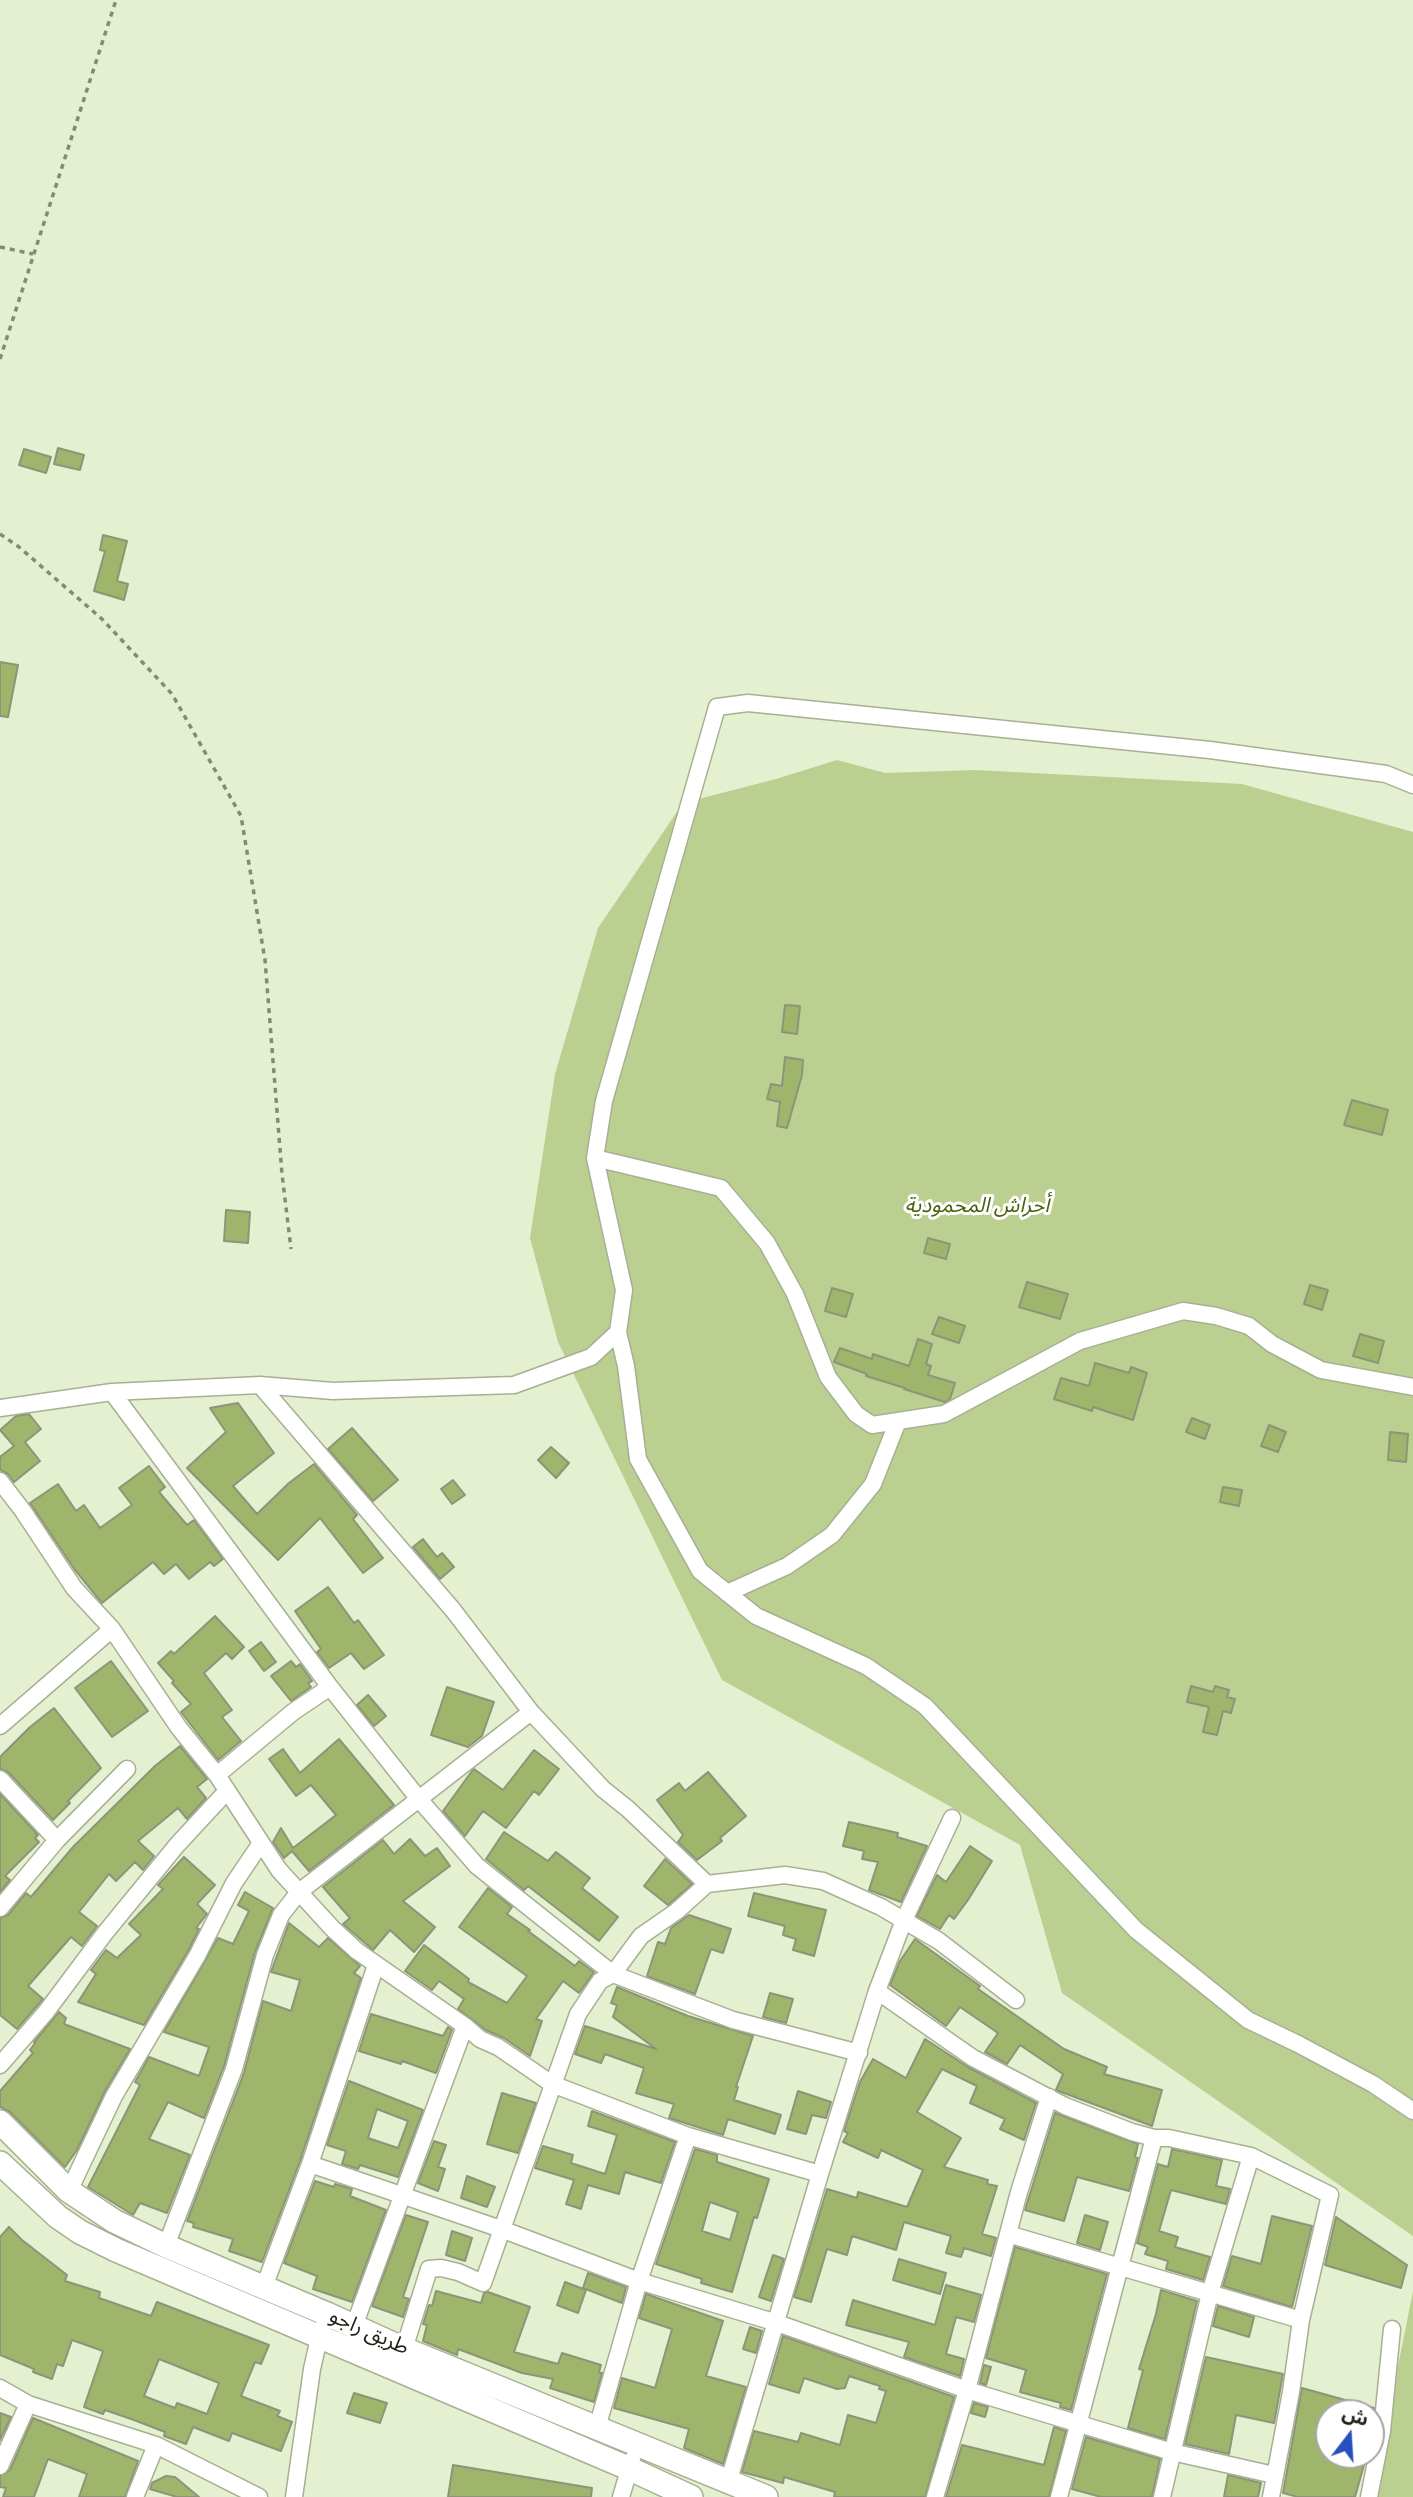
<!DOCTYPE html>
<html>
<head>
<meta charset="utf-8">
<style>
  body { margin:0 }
  #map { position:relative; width:1413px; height:2497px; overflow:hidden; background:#e5f0d0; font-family:"IBM Plex Serif","Noto Sans Arabic",serif }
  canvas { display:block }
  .north { position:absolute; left:1315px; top:2399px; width:70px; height:70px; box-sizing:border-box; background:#fff; border:2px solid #a6a7a3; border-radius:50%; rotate:17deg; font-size:19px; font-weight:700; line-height:28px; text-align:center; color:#202418 }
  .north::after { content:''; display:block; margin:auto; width:24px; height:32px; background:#2650bf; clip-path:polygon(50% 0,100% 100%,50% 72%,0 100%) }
</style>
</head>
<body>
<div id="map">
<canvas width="1413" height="2497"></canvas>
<div class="north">ش</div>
</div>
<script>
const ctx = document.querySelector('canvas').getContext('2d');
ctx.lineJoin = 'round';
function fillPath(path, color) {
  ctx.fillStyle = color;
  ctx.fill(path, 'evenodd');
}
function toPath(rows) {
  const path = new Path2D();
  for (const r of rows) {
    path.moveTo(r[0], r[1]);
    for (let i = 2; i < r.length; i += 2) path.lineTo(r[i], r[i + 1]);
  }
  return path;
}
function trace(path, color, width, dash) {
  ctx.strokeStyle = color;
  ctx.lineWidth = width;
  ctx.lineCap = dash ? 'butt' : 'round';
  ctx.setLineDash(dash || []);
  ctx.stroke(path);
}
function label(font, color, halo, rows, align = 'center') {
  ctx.font = font + ' "IBM Plex Serif","Noto Sans Arabic",serif';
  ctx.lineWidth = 6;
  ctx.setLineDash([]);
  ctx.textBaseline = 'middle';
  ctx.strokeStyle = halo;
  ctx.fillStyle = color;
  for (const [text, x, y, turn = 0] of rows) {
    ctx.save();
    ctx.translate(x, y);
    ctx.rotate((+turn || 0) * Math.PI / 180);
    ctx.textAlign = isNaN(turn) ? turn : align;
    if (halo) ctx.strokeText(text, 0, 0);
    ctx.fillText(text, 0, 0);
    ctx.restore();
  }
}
fillPath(toPath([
  [837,760,885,773,976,770,1242,784,1413,832,1413,2236,1062,1993,1020,1845,722,1680,558,1342,530,1238,555,1074,598,928,683,803,776,779],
  [1413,2291,1413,2497,1372,2497]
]), '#bbcf91');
const building = toPath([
  [58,448,84,455,80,470,54,464,58,448],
  [24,449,51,457,46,473,19,465,24,449],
  [103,535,127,541,117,581,128,584,124,600,94,591,105,551,100,550,103,535],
  [0,662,18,665,8,717,0,716,0,662],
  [785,1005,800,1006,797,1034,782,1032,785,1005],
  [785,1057,803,1060,802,1075,787,1128,777,1126,780,1102,767,1099,771,1084,782,1086,785,1057],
  [1352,1100,1388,1110,1382,1135,1344,1125,1352,1100],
  [226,1210,250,1212,248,1243,224,1241,226,1210],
  [928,1238,950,1244,946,1259,924,1253,928,1238],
  [1027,1282,1068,1294,1060,1319,1019,1307,1027,1282],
  [1310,1285,1328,1290,1322,1310,1304,1304,1310,1285],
  [832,1288,853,1294,846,1317,825,1311,832,1288],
  [939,1317,965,1326,959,1343,932,1334,939,1317],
  [1360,1334,1384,1341,1378,1363,1353,1356,1360,1334],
  [918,1339,932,1344,926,1364,931,1366,928,1375,955,1383,950,1399,945,1402,904,1389,905,1388,866,1376,867,1374,834,1362,840,1348,872,1359,873,1354,909,1366,918,1339],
  [1095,1363,1129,1373,1131,1367,1147,1373,1133,1420,1093,1407,1092,1411,1054,1399,1061,1378,1089,1386,1095,1363],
  [238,1403,274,1453,233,1486,257,1514,289,1483,314,1464,357,1515,353,1519,383,1558,363,1573,320,1518,278,1560,187,1468,226,1432,210,1408,238,1403],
  [29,1414,41,1429,25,1442,40,1461,14,1482,8,1474,0,1470,0,1457,14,1446,0,1430,16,1416,29,1414],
  [1192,1418,1210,1425,1205,1439,1186,1432,1192,1418],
  [1269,1425,1286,1432,1278,1452,1261,1446,1269,1425],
  [352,1428,398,1480,373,1501,328,1449,352,1428],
  [1390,1432,1408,1434,1406,1462,1388,1460,1390,1432],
  [551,1447,569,1463,556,1478,538,1460,551,1447],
  [149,1466,165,1487,159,1492,187,1525,194,1520,223,1559,214,1566,210,1562,189,1579,176,1564,164,1574,153,1562,102,1603,75,1570,30,1503,58,1484,76,1511,84,1505,100,1528,132,1505,119,1488,149,1466],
  [453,1480,465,1495,452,1504,441,1489,453,1480],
  [1223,1487,1242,1490,1239,1506,1220,1502,1223,1487],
  [423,1539,437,1557,442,1553,454,1567,440,1579,413,1547,423,1539],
  [328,1587,354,1623,358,1620,384,1655,364,1669,351,1653,329,1668,317,1652,321,1649,295,1611,328,1587],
  [215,1616,244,1647,232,1659,226,1653,204,1673,232,1710,222,1717,241,1741,218,1760,181,1712,191,1704,172,1683,174,1681,158,1663,171,1651,174,1654,215,1616],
  [261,1642,276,1662,264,1671,249,1651,261,1642],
  [111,1661,148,1711,112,1737,75,1688,111,1661],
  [291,1661,296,1667,300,1664,312,1681,308,1683,311,1687,291,1701,271,1676,291,1661],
  [1191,1686,1213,1692,1215,1686,1229,1690,1227,1697,1235,1699,1231,1713,1223,1711,1217,1735,1203,1732,1209,1707,1187,1702,1191,1686],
  [447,1687,494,1702,482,1736,468,1747,431,1735,447,1687],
  [368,1695,386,1716,374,1726,357,1705,368,1695],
  [54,1708,101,1768,68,1801,70,1803,53,1820,8,1772,0,1769,0,1757,30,1727,54,1708],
  [339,1739,394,1805,309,1871,292,1851,284,1858,273,1842,281,1828,293,1848,336,1815,311,1785,296,1796,269,1759,283,1749,300,1773,339,1739],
  [180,1746,207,1779,197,1787,206,1798,187,1819,178,1808,138,1841,154,1856,143,1870,135,1862,116,1881,109,1874,79,1912,97,1926,82,1946,71,1937,28,1986,43,1999,17,2029,0,2015,0,1918,8,1915,26,1893,31,1897,73,1847,155,1766,180,1746],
  [534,1750,559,1769,539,1795,534,1791,506,1828,483,1811,465,1836,443,1811,472,1771,474,1769,503,1790,534,1750],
  [708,1772,746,1816,720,1838,722,1841,697,1860,678,1842,683,1835,657,1800,679,1783,685,1791,708,1772],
  [0,1794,38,1835,35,1838,39,1842,5,1876,10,1880,0,1892,0,1794],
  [849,1822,898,1833,897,1837,927,1846,901,1902,869,1890,878,1862,862,1859,864,1851,843,1846,849,1822],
  [504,1832,548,1861,556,1852,590,1878,582,1888,618,1917,599,1941,528,1886,524,1890,486,1859,504,1832],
  [410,1839,425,1856,437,1848,450,1866,403,1901,435,1927,414,1952,390,1930,373,1950,343,1924,350,1918,323,1887,383,1840,394,1854,410,1839],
  [970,1846,992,1861,968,1900,954,1919,949,1915,940,1929,917,1916,937,1875,946,1882,970,1846],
  [184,1857,215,1885,197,1904,207,1914,196,1928,199,1929,188,1951,144,2025,78,2002,96,1974,91,1970,106,1950,117,1958,141,1935,129,1924,163,1889,158,1885,184,1857],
  [665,1859,692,1884,668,1905,644,1886,665,1859],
  [488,1888,512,1907,507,1914,530,1930,528,1931,575,1966,579,1961,594,1972,579,1993,563,1981,536,2019,542,2021,530,2056,504,2038,486,2030,458,2009,464,1999,439,1981,432,1990,405,1971,424,1945,469,1979,468,1982,507,2003,527,1976,459,1927,488,1888],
  [245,1892,273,1908,255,1952,224,2066,204,2118,168,2102,149,2139,190,2155,167,2213,140,2203,133,2215,88,2187,140,2085,135,2082,149,2057,199,2076,209,2047,164,2032,218,1938,233,1944,249,1911,238,1905,245,1892],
  [754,1893,826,1910,814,1956,793,1950,796,1939,783,1935,785,1926,748,1916,754,1893],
  [689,1915,731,1929,723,1953,711,1949,695,1994,647,1976,658,1942,665,1944,671,1928,689,1915],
  [289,1923,319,1947,328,1938,360,1966,354,1973,361,1978,300,2161,262,2262,229,2251,233,2239,193,2227,194,2223,187,2221,244,2073,263,2001,291,2011,300,1980,271,1972,289,1923],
  [915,1939,980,1986,978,1989,1064,2049,1107,2067,1104,2074,1162,2090,1152,2126,1056,2090,1063,2074,1020,2045,1007,2064,985,2052,998,2033,960,2007,946,2026,890,1985,900,1961,915,1939],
  [617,1987,688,2016,753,2036,736,2087,738,2087,734,2100,781,2115,775,2134,728,2119,723,2135,669,2118,674,2104,636,2093,644,2068,605,2054,601,2063,575,2054,585,2026,656,2049,613,2017,617,2005,611,2003,617,1987],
  [770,1993,793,1999,786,2023,763,2017,770,1993],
  [59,2012,66,2018,64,2024,130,2049,105,2091,77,2150,65,2167,10,2112,0,2107,0,2091,33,2053,30,2050,35,2043,34,2042,59,2012],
  [371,2014,443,2036,448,2027,452,2030,436,2073,402,2061,401,2064,359,2051,371,2014],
  [925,2039,968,2067,1036,2103,1024,2140,1000,2129,1005,2119,970,2103,977,2086,942,2069,917,2112,961,2138,944,2167,988,2180,987,2184,997,2186,982,2234,996,2238,991,2256,964,2248,961,2257,946,2253,951,2236,904,2222,896,2250,852,2236,847,2255,827,2249,811,2302,794,2297,827,2189,857,2198,858,2192,907,2207,923,2170,881,2150,878,2158,843,2142,848,2133,844,2131,860,2082,873,2059,906,2078,925,2039],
  [349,2081,423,2110,398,2177,360,2165,358,2169,342,2164,346,2151,327,2145,349,2081],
  [377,2109,408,2121,398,2148,368,2138,377,2109],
  [798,2091,831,2102,826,2118,812,2115,806,2134,787,2129,798,2091],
  [502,2093,536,2103,518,2153,487,2144,502,2093],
  [592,2111,675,2142,661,2183,625,2172,619,2194,588,2185,581,2209,566,2204,574,2180,535,2168,543,2146,573,2155,571,2163,605,2174,617,2135,588,2126,592,2111],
  [1055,2113,1138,2144,1135,2157,1138,2158,1129,2191,1077,2177,1064,2221,1025,2210,1055,2113],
  [434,2141,446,2145,438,2167,445,2169,438,2191,418,2183,434,2141],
  [695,2149,717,2155,717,2162,769,2179,757,2218,754,2217,732,2292,701,2283,702,2279,656,2264,695,2149],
  [710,2202,738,2212,730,2240,702,2231,710,2202],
  [1172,2149,1222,2160,1216,2186,1230,2189,1226,2204,1171,2190,1159,2231,1178,2237,1175,2247,1210,2257,1203,2280,1166,2269,1168,2261,1145,2254,1148,2247,1137,2243,1158,2164,1168,2167,1172,2149],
  [467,2176,495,2187,487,2207,461,2198,467,2176],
  [315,2181,334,2187,335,2184,352,2189,350,2196,386,2210,352,2302,313,2289,317,2276,284,2263,315,2181],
  [406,2215,428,2222,403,2297,409,2299,403,2317,372,2306,406,2215],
  [1085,2215,1108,2222,1100,2250,1077,2243,1085,2215],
  [1272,2216,1312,2226,1292,2307,1223,2286,1232,2256,1261,2264,1272,2216],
  [1336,2217,1407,2265,1401,2288,1325,2265,1336,2217],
  [9,2227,22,2240,67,2275,65,2281,100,2292,99,2298,151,2316,157,2302,269,2345,261,2364,255,2362,241,2396,280,2411,277,2416,292,2422,281,2451,232,2433,229,2441,193,2427,186,2444,164,2436,165,2432,134,2420,105,2410,103,2414,84,2407,103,2351,72,2340,63,2366,57,2364,52,2379,33,2372,34,2369,0,2355,0,2237,9,2227],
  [159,2359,219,2383,207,2414,177,2403,175,2408,144,2396,159,2359],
  [452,2231,472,2238,465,2261,446,2255,452,2231],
  [1015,2247,1107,2274,1071,2410,1060,2407,1061,2403,1020,2392,1026,2370,986,2358,1015,2247],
  [773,2255,784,2259,771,2301,759,2297,773,2255],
  [899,2259,946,2273,940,2294,893,2280,899,2259],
  [588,2273,626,2287,622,2303,583,2288,588,2273],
  [565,2282,586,2290,578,2313,557,2305,565,2282],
  [946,2285,981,2295,974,2322,956,2317,946,2354,964,2359,960,2376,904,2357,909,2342,846,2325,853,2300,935,2325,946,2285],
  [1161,2290,1197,2301,1165,2439,1128,2428,1143,2370,1139,2369,1156,2314,1161,2290],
  [436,2291,481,2303,484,2293,488,2292,530,2307,514,2352,558,2364,562,2353,601,2365,599,2372,602,2373,594,2402,550,2388,553,2379,522,2373,458,2349,457,2355,423,2341,427,2325,423,2324,429,2305,432,2306,436,2291],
  [646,2294,723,2321,706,2376,746,2387,723,2464,684,2448,689,2429,614,2408,622,2378,655,2388,672,2329,639,2318,646,2294],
  [1218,2306,1254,2317,1249,2337,1213,2326,1218,2306],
  [750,2327,762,2331,756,2353,743,2349,750,2327],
  [783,2336,954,2397,925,2497,834,2497,835,2492,784,2477,783,2483,742,2472,754,2431,798,2442,801,2433,840,2445,848,2415,876,2423,886,2391,879,2389,880,2386,849,2376,845,2388,837,2389,804,2378,799,2393,769,2384,783,2336],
  [1206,2357,1283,2374,1274,2423,1236,2415,1229,2454,1185,2444,1206,2357],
  [984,2365,991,2367,986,2385,980,2383,984,2365],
  [1302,2388,1374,2408,1373,2413,1329,2413,1329,2455,1357,2455,1366,2458,1355,2497,1298,2497,1283,2493,1302,2388],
  [354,2393,387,2403,380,2423,347,2413,354,2393],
  [974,2403,988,2407,985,2417,971,2413,974,2403],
  [0,2413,11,2417,0,2440,0,2413],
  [33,2418,138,2461,125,2497,79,2497,87,2474,48,2459,34,2497,3,2497,6,2488,0,2487,0,2476,10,2470,33,2418],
  [1054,2427,1066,2431,1049,2497,946,2497,962,2445,1044,2465,1054,2427],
  [1086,2437,1160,2459,1152,2497,1101,2497,1072,2489,1086,2437],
  [453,2465,592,2488,591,2497,448,2497,453,2465],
  [1228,2475,1261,2483,1258,2497,1224,2497,1228,2475],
  [166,2476,175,2477,199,2497,177,2497,150,2489,152,2483,166,2476]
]);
fillPath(building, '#9fb56c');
trace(building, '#8c9578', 2);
const minor = toPath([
  [595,1158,721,1188,767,1243,795,1294,828,1377,856,1414,872,1425,944,1414,1080,1341,1183,1311,1216,1316,1249,1326,1272,1344,1321,1370,1413,1387],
  [618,1332,626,1366,638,1459,700,1571,756,1616,866,1666,925,1706,1136,1930,1248,2020,1298,2044,1373,2084,1413,2111],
  [260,1385,453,1610,531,1712,603,1789,628,1809,707,1884,785,1875,823,1881,881,1907,939,1941,1016,2000],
  [112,1392,330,1687,418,1798,477,1866,613,1974,733,2020,859,2053],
  [0,1408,112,1392,260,1385,333,1391,514,1385,591,1357,618,1332,624,1290,595,1158,604,1101,717,707,748,703,1210,750,1386,774,1413,785],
  [0,1481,23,1511,74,1588,112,1629,179,1728,217,1775,279,1870,332,1928,357,1951,465,2026,480,2039,498,2047,552,2084,688,2136,820,2174],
  [727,1593,787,1566,832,1535,873,1484,898,1421],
  [0,1726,112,1629],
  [217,1775,293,1712,330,1687],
  [0,1779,57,1840],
  [0,1908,57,1840,127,1769],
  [877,1991,973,2058,1065,2106,1132,2132,1154,2138,1169,2138,1251,2156,1330,2195,1301,2320,1291,2392,1271,2497],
  [0,2065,46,2012,105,1933,177,1845,227,1791],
  [310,2164,501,2229,639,2281,777,2323,967,2390,1172,2452,1274,2475],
  [69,2191,114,2096,197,1956,234,1883,261,1843],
  [1008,2234,1301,2320],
  [166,2246,234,2069,265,1955,281,1915,299,1892,531,1712],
  [264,2287,310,2164,376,1965],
  [354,2326,465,2026],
  [404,2349,429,2269,441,2268,458,2272,483,2283,578,2014,600,1981,613,1974,641,1936,677,1911,707,1884],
  [0,2388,28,2404,156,2445,259,2497],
  [597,2428,639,2281,688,2136],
  [0,2466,28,2404],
  [728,2483,820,2174,877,1991,904,1920,952,1818],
  [135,2497,156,2445],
  [294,2497,312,2369,321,2329],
  [621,2497,632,2460],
  [935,2497,967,2390,1019,2192,1049,2097],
  [1059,2497,1154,2138],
  [1162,2497,1210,2293,1251,2156],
  [1369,2497,1382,2431,1392,2329]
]);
const secondary = toPath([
  [0,2122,69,2191,114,2221,166,2246,327,2314,404,2349,766,2497],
  [0,2163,58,2217,80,2232,116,2250,628,2468,691,2497]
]);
trace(minor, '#a6b092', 19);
trace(secondary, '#a6b092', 26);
trace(toPath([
  [0,247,33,254],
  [0,359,116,0],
  [0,534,19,547,102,619,172,694,241,816,265,960,282,1174,291,1249]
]), '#838b75', 3.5, [5, 5]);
trace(minor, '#fff', 16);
trace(secondary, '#fff', 23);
label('italic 21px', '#4d600d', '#fff', [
  ["أحراش المحمودية",977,1206]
]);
label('21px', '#202418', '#fff', [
  ["طريق راجو",369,2332,24]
]);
</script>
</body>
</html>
